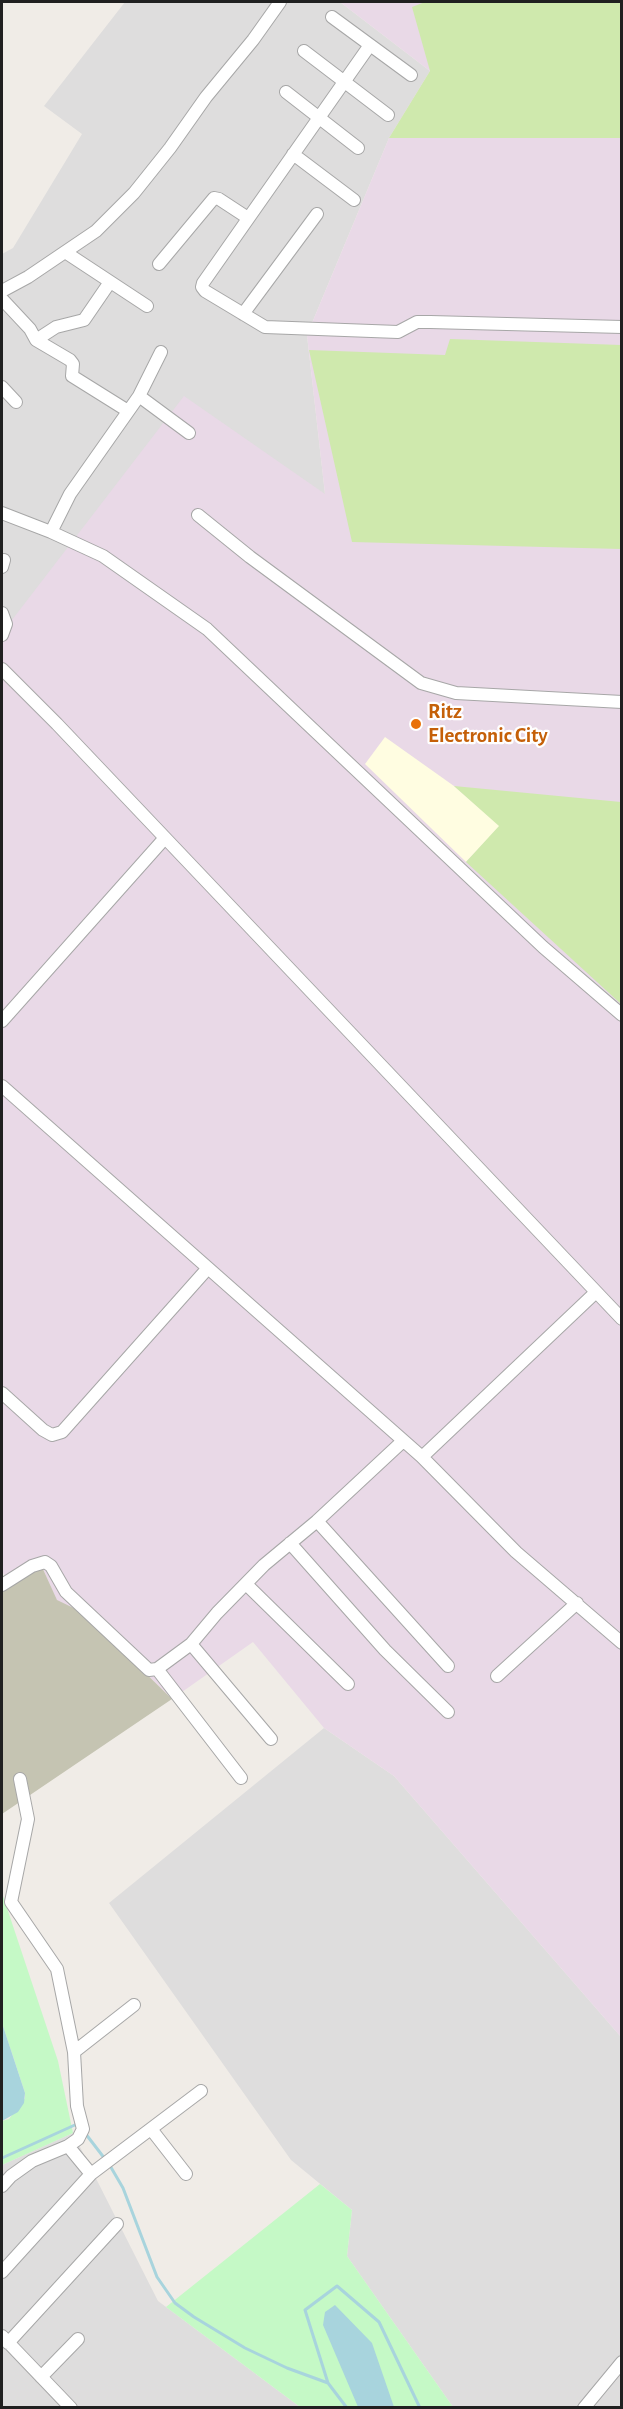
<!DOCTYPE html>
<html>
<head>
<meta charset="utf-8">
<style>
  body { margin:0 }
  #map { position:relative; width:623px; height:2409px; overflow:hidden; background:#f0ece7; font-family:"Alegreya Sans",sans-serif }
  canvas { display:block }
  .frame { position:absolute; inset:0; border:3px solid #202020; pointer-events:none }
</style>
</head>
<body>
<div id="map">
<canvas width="623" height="2409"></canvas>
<div class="frame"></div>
</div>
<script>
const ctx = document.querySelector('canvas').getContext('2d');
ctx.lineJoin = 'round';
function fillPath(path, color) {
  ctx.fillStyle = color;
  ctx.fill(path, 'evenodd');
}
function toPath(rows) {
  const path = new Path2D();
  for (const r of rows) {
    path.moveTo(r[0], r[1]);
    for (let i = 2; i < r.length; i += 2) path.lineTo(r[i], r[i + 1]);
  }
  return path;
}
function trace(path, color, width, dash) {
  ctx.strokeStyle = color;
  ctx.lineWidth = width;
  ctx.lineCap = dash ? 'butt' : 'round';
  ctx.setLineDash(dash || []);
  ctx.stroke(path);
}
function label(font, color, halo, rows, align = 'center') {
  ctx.font = font + ' "Alegreya Sans",sans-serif';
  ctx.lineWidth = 4.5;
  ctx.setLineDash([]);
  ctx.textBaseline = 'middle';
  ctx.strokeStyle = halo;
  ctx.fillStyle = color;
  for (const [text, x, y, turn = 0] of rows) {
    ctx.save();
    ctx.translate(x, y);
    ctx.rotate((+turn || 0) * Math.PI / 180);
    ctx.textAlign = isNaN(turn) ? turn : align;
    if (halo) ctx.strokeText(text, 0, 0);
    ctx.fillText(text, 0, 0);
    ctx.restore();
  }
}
fillPath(toPath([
  [125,2,340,2,430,71,389,138,307,335,325,494,2,633,2,254,13,248,82,134,44,106],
  [324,1728,394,1776,621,2037,621,2407,453,2407,347,2256,352,2210,291,2160,109,1903],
  [73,2133,158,2301,300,2407,2,2407,2,2165]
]), '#dedddd');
fillPath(toPath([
  [340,2,621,2,621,2037,394,1776,324,1728,253,1642,172,1699,84,1613,57,1601,42,1567,9,1583,2,1571,2,633,184,396,325,494,307,335,389,138,430,71]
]), '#e9d9e7');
fillPath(toPath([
  [385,737,454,786,500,826,466,862,365,764]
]), '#fffde1');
fillPath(toPath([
  [42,1567,57,1600,84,1613,172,1699,2,1814,2,1587]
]), '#c5c4b2');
fillPath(toPath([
  [425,2,621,2,621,138,389,138,430,71,412,7],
  [450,339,621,345,621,549,352,542,309,350,445,355],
  [454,786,621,802,621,1004,466,862,499,826]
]), '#cfe9ad');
fillPath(toPath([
  [2,1893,58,2061,73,2133,2,2165,2,2121,9,2119,25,2098,25,2093,2,2023],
  [320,2184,352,2210,347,2256,453,2407,300,2407,166,2307]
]), '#c5f9c6');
fillPath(toPath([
  [2,2023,25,2093,24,2103,18,2112,2,2121],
  [335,2305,372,2343,394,2407,358,2407,323,2325,325,2312]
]), '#a8d4dd');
trace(toPath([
  [85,2133,105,2159],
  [2,2158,77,2124],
  [109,2164,123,2188,157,2277,175,2303,194,2317,245,2348,287,2368,328,2383],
  [347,2408,328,2383,305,2310,337,2286,379,2322,420,2408]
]), '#a8d4dd', 3);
const minor = toPath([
  [332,17,411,75],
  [370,45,203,283,202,287,205,291,265,327,398,332,417,322,430,322,622,327],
  [304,51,388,115],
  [286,92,358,148],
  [293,154,354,200],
  [65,252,147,306],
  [159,264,214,198,219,199,248,218],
  [2,291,28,277,96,231,134,193,170,148,206,97,253,40,280,2],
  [2,299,30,329,36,340,70,360,73,364,72,376,128,411],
  [243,314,317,214],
  [36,340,56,327,84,320,110,282],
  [2,387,16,402],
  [139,396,189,433],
  [2,513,51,532,103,556,207,629,543,947,622,1015],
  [198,515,250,557,421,683,456,693,622,702],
  [51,532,70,494,139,396,161,352],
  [2,567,4,560],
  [2,613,6,624,2,635],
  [2,669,57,724,622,1319],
  [2,1021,164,839],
  [2,1086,422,1457,516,1552,622,1643],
  [2,1393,43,1430,52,1435,62,1432,208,1268],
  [422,1457,595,1293],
  [317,1521,448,1666],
  [290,1543,385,1650,448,1712],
  [2,1585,32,1566,45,1562,51,1566,66,1592,149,1670,157,1669,191,1644,217,1613,264,1565,317,1521,403,1441],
  [247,1585,348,1684],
  [191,1644,271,1739],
  [157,1669,241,1778],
  [497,1676,577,1603],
  [74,2052,134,2005],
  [151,2129,186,2174],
  [68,2146,91,2174],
  [2,2186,11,2176,32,2161,68,2146,78,2139,83,2129,77,2106,74,2052,57,1969,11,1902,28,1819,20,1779],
  [2,2272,91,2174,201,2091],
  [2,2336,71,2408],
  [8,2343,117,2224],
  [41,2377,78,2339],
  [584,2408,622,2362]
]);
trace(minor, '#a7a7a7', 14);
trace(minor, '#fff', 12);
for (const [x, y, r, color] of [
  [416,724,6,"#e8710a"]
]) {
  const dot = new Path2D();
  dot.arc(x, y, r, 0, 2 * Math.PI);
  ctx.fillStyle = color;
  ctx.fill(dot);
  trace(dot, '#fff', 2);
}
label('bold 21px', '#c56008', '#fff', [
  ["Ritz",428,712],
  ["Electronic City",428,736]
], 'left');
</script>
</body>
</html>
